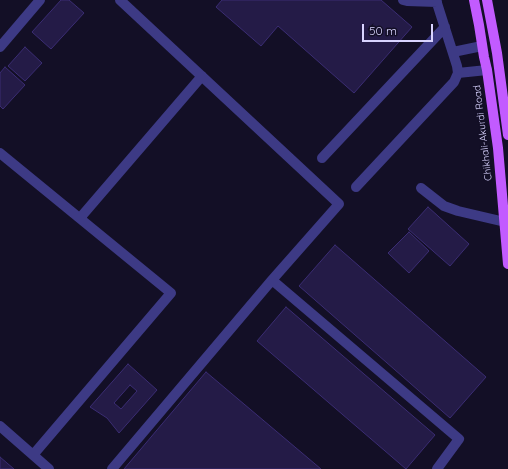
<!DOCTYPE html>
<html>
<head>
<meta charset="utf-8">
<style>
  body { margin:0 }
  #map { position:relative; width:508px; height:469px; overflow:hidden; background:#130f26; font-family:Quicksand,sans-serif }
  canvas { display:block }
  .scale { position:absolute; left:362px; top:24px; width:71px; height:18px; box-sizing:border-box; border:2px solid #d9d4ff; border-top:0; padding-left:5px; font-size:12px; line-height:14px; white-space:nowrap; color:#d9d4ff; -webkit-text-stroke:3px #130f26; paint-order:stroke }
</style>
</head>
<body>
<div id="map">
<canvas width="508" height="469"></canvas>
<div class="scale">50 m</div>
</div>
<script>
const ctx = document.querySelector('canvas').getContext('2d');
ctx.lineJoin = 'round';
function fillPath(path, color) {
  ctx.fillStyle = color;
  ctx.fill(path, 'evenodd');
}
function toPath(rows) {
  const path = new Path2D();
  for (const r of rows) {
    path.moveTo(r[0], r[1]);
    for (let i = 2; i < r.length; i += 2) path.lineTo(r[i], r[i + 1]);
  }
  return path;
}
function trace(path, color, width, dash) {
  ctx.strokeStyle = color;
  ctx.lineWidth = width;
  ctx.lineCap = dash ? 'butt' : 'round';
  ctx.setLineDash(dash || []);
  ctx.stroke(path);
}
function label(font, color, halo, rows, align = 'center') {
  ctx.font = font + ' Quicksand,sans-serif';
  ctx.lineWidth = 3;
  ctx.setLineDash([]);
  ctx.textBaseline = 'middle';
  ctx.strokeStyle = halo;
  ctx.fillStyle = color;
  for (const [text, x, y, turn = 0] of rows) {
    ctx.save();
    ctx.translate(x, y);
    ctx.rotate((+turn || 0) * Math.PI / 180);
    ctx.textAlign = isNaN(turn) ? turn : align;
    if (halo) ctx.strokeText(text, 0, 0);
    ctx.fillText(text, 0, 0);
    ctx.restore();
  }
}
const building = toPath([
  [61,0,69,0,84,13,51,49,32,32,61,0],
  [222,0,381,0,412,27,354,93,278,26,261,46,216,7,222,0],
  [25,47,42,63,25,81,8,66,25,47],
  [5,67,25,85,3,109,0,106,0,73,5,67],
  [428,207,469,244,450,266,408,229,428,207],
  [409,232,429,251,409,273,388,253,409,232],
  [335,245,486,377,450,418,299,286,335,245],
  [286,307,435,435,406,469,257,341,286,307],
  [128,364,157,390,119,433,107,418,90,407,128,364],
  [130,385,137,391,121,409,114,403,130,385],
  [206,372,321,469,124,469,206,372],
  [0,457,14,469,0,469,0,457]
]);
fillPath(building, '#241b47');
trace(building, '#3b2d73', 1);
trace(toPath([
  [403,0,407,1,437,2],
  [0,47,40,0],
  [453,52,482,46],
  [458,73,487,70],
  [0,153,171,293,33,455],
  [322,158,445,27],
  [356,187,454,82,458,73,457,66,436,0],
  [421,188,444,206,458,211,505,222],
  [80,218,202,76],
  [272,280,459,439,437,469],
  [0,426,49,469],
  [112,469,272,280,339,204,120,0]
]), '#3d3a85', 10);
trace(toPath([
  [474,0,479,25,484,57,487,70,498,148,508,264],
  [487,0,497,53,508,135]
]), '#c25bff', 10);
label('10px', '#d9d4ff', '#130f26', [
  ["Chikhali-Akurdi Road",483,133,-97]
]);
</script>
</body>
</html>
